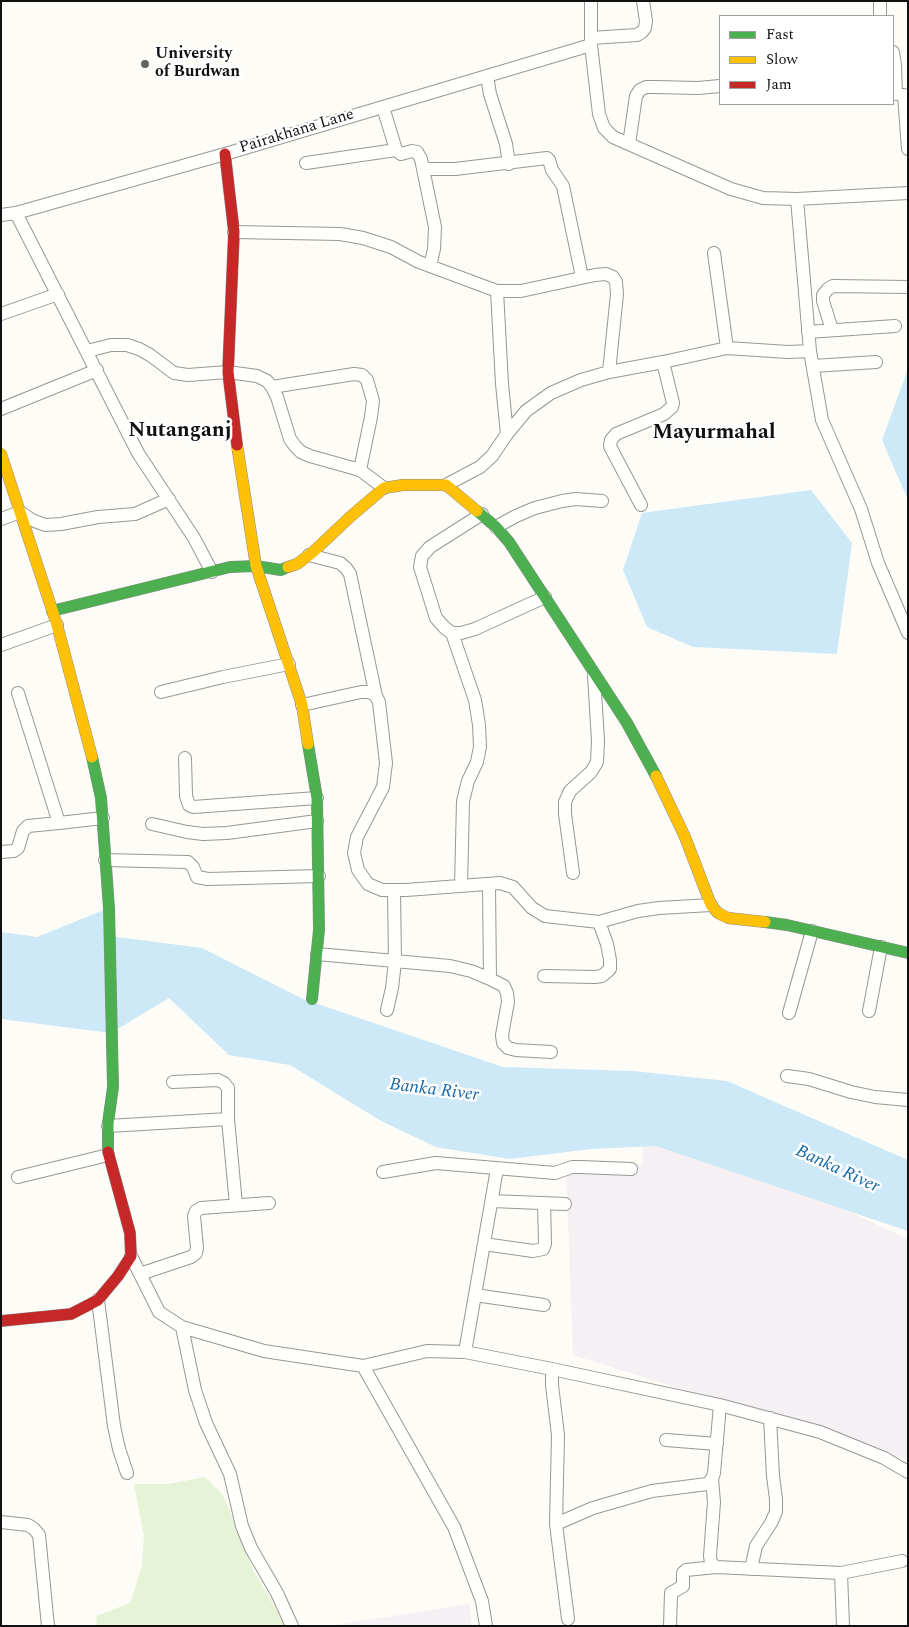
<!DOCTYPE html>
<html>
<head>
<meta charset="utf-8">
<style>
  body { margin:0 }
  #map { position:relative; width:909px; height:1627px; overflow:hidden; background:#fdfcf7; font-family:Spectral,serif }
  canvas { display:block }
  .frame { position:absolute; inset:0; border:2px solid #111; pointer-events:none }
  .legend { position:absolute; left:719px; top:15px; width:175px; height:90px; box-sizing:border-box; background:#fff; border:1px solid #a0a0a0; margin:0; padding:6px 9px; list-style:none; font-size:15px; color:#111 }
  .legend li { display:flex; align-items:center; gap:10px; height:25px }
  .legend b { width:25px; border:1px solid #a0a0a0 }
</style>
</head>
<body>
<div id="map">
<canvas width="909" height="1627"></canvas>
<div class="frame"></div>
<ul class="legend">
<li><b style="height:6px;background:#4caf50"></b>Fast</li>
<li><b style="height:6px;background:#ffc107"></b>Slow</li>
<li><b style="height:6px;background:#c62828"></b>Jam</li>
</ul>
</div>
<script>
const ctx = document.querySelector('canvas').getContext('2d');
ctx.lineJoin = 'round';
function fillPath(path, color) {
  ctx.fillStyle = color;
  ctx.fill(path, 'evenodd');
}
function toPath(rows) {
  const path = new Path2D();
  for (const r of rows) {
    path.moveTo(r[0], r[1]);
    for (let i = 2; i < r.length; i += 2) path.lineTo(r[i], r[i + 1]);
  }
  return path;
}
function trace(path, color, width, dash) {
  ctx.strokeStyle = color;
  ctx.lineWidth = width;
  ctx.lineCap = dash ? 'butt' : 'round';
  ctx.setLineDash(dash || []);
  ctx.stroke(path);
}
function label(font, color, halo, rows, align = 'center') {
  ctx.font = font + ' Spectral,serif';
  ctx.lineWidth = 5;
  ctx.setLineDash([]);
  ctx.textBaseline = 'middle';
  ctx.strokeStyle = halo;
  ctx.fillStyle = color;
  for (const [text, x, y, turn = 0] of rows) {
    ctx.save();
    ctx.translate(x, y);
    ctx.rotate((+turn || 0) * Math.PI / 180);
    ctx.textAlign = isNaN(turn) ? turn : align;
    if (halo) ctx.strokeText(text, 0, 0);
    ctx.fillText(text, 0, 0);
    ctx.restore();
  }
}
fillPath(toPath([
  [705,1144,908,1239,908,1460,573,1355,566,1166,643,1164,643,1146],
  [469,1604,472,1626,329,1626]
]), '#f5f0f3');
fillPath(toPath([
  [205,1477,223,1495,253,1570,286,1626,97,1626,96,1616,130,1603,142,1566,144,1536,134,1484,168,1484]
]), '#e7f3d7');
fillPath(toPath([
  [908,369,908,500,882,440],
  [811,490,852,543,837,654,693,647,647,627,623,570,642,513],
  [109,908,109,936,202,948,303,999,503,1067,633,1071,727,1081,908,1160,908,1231,656,1146,592,1149,509,1159,436,1147,381,1121,290,1065,229,1055,169,998,111,1033,1,1019,1,932,37,937]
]), '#cde8f7');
const street = toPath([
  [591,1,591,45,599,114,604,128,613,137,731,189,763,198,797,199,908,193],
  [880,1,880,16],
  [591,38,637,35,642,32,645,28,646,21,643,1],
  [893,52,895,65,896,94],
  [487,76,490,94,506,144,509,164],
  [904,95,908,149],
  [383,107,396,150,401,154,412,151,417,152,421,159,435,227,434,249,430,266],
  [629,144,636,96,640,90,646,87,654,87,698,88,720,86],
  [306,163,396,150],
  [423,169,455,169,547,158,549,160,552,170,563,186,582,277],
  [797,199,810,351,822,420,861,509,878,563,908,633],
  [16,213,138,453,194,538,212,572],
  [1,215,16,213,225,154,591,45],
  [234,232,340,234,363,238,391,247,419,262,497,291,521,291,595,275,606,274,613,277,616,282,617,294,609,372],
  [714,253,727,348],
  [497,291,502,384,507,434],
  [1,314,58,294],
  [832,330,823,301,823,295,828,289,833,286,908,287],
  [808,332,895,326],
  [87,351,111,345,127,345,139,349,150,355,174,373,188,375,228,372,257,376,267,381,272,387,277,397,290,439,295,446,301,452,310,456,360,470,384,488],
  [813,366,876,362],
  [272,387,354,374,362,375,367,380,373,401,371,417,360,470],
  [1,409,97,370],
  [446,485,480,467,492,456,507,434,526,411,551,393,581,380,609,372,663,362,727,348,788,352,810,351],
  [641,505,614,454,610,446,611,440,616,434,664,414,672,407,673,403,663,362],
  [482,514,430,547,422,556,420,567,436,618,445,628,452,633,461,633,475,629,545,597],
  [1,519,20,512,32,520,45,525,61,524,98,517,135,514,169,499],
  [496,527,516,516,535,508,562,501,576,499,602,501],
  [309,555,340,563,346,568,350,574,376,696],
  [452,633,475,700,479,725,480,747,477,762,468,781,463,801,461,886],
  [1,645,57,625],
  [161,692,223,677,289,664],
  [18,693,59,823,103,818],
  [302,705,361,692,370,692,376,696,379,702,386,763,383,787,357,837,354,853,358,870,368,884,382,890,406,890,500,883,513,887,532,908,545,916,599,922,638,911,659,908,711,905],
  [185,758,186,796,189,805,193,807,317,798],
  [152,824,187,832,203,834,227,833,317,821],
  [1,852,14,851,18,848,23,831,28,826,59,823],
  [105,860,188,862,193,867,197,877,208,879,319,876],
  [573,873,565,814,565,802,570,791,591,772,597,762,598,741,594,676],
  [489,884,490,979],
  [317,954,450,966,471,971,490,979,504,986,507,993,508,1002,502,1035,503,1043,508,1048,516,1050,551,1052],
  [544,976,595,977,602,976,610,969,610,960,607,944,599,922],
  [387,1010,392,988,395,962,394,890],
  [869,1011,881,947],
  [789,1013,812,931],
  [787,1076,809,1079,851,1092,875,1097,908,1100],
  [173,1082,218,1080,224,1083,228,1088,228,1119,236,1205],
  [108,1126,228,1119],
  [383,1172,436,1163,555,1173,572,1167,580,1167,631,1169],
  [18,1177,108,1155],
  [492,1201,565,1204],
  [484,1244,533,1251,543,1249,545,1244,544,1203],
  [131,1256,159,1312,182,1327,264,1351,363,1366,454,1527,482,1601,486,1626],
  [140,1274,191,1257,196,1253,197,1248,194,1216,196,1211,201,1208,269,1203],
  [475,1295,544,1305],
  [98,1300,114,1426,119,1449,127,1473],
  [182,1327,195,1390,206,1423,230,1474,242,1526,251,1548,277,1593,292,1626],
  [465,1352,497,1169],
  [363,1366,427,1351,465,1352,552,1369,720,1405,820,1432,884,1458,908,1472],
  [552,1369,552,1385,558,1435,556,1524,568,1619],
  [666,1440,717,1444],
  [712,1479,714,1502,710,1556,711,1563,716,1567,841,1573,902,1561],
  [1,1522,28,1525,34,1529,39,1535,48,1626],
  [556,1524,593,1508,652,1491,707,1484,712,1479,714,1473,720,1405],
  [751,1569,756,1546,771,1523,776,1512,776,1499,773,1476,770,1418],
  [841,1573,843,1626],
  [670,1626,671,1593,683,1586,683,1573,686,1570,716,1567]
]);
const fast = toPath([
  [477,511,496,527,509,542,627,723,656,776],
  [52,611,230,567,256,566,281,570,288,567],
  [308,744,317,798,319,930,312,999],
  [92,757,101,798,109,908,113,1087,108,1123,108,1152],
  [765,922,787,925,908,953]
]);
const slow = toPath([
  [237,445,256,566,302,705,308,744],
  [1,454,57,625,92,757],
  [288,567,297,564,313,552,350,517,384,488,403,485,446,485,477,511],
  [656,776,685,837,711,905,718,913,728,918,765,922]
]);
const jam = toPath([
  [225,154,234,232,228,372,237,445],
  [1,1321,71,1314,98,1300,118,1276,131,1256,130,1233,108,1152]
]);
trace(street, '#979795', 14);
trace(fast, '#8e8d8b', 12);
trace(slow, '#8e8d8b', 12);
trace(jam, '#8e8d8b', 12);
trace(street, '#fffffe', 12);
trace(fast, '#4caf50', 11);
trace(slow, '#ffc107', 11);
trace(jam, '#c62828', 11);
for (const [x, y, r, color] of [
  [145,64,5,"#646362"]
]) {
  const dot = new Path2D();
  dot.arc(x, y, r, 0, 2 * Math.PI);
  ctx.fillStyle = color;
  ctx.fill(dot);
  trace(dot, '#fff', 2);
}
label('bold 16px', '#111', '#fff', [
  ["University",155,55],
  ["of Burdwan",155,73]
], 'left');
label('16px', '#111', '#fff', [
  ["Pairakhana Lane",297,132,-17]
]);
label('italic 18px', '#1768a6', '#fff', [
  ["Banka River",434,1091,7],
  ["Banka River",837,1170,25]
]);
label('bold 21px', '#111', '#fff', [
  ["Nutanganj",180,432],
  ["Mayurmahal",714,434]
]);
</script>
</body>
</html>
